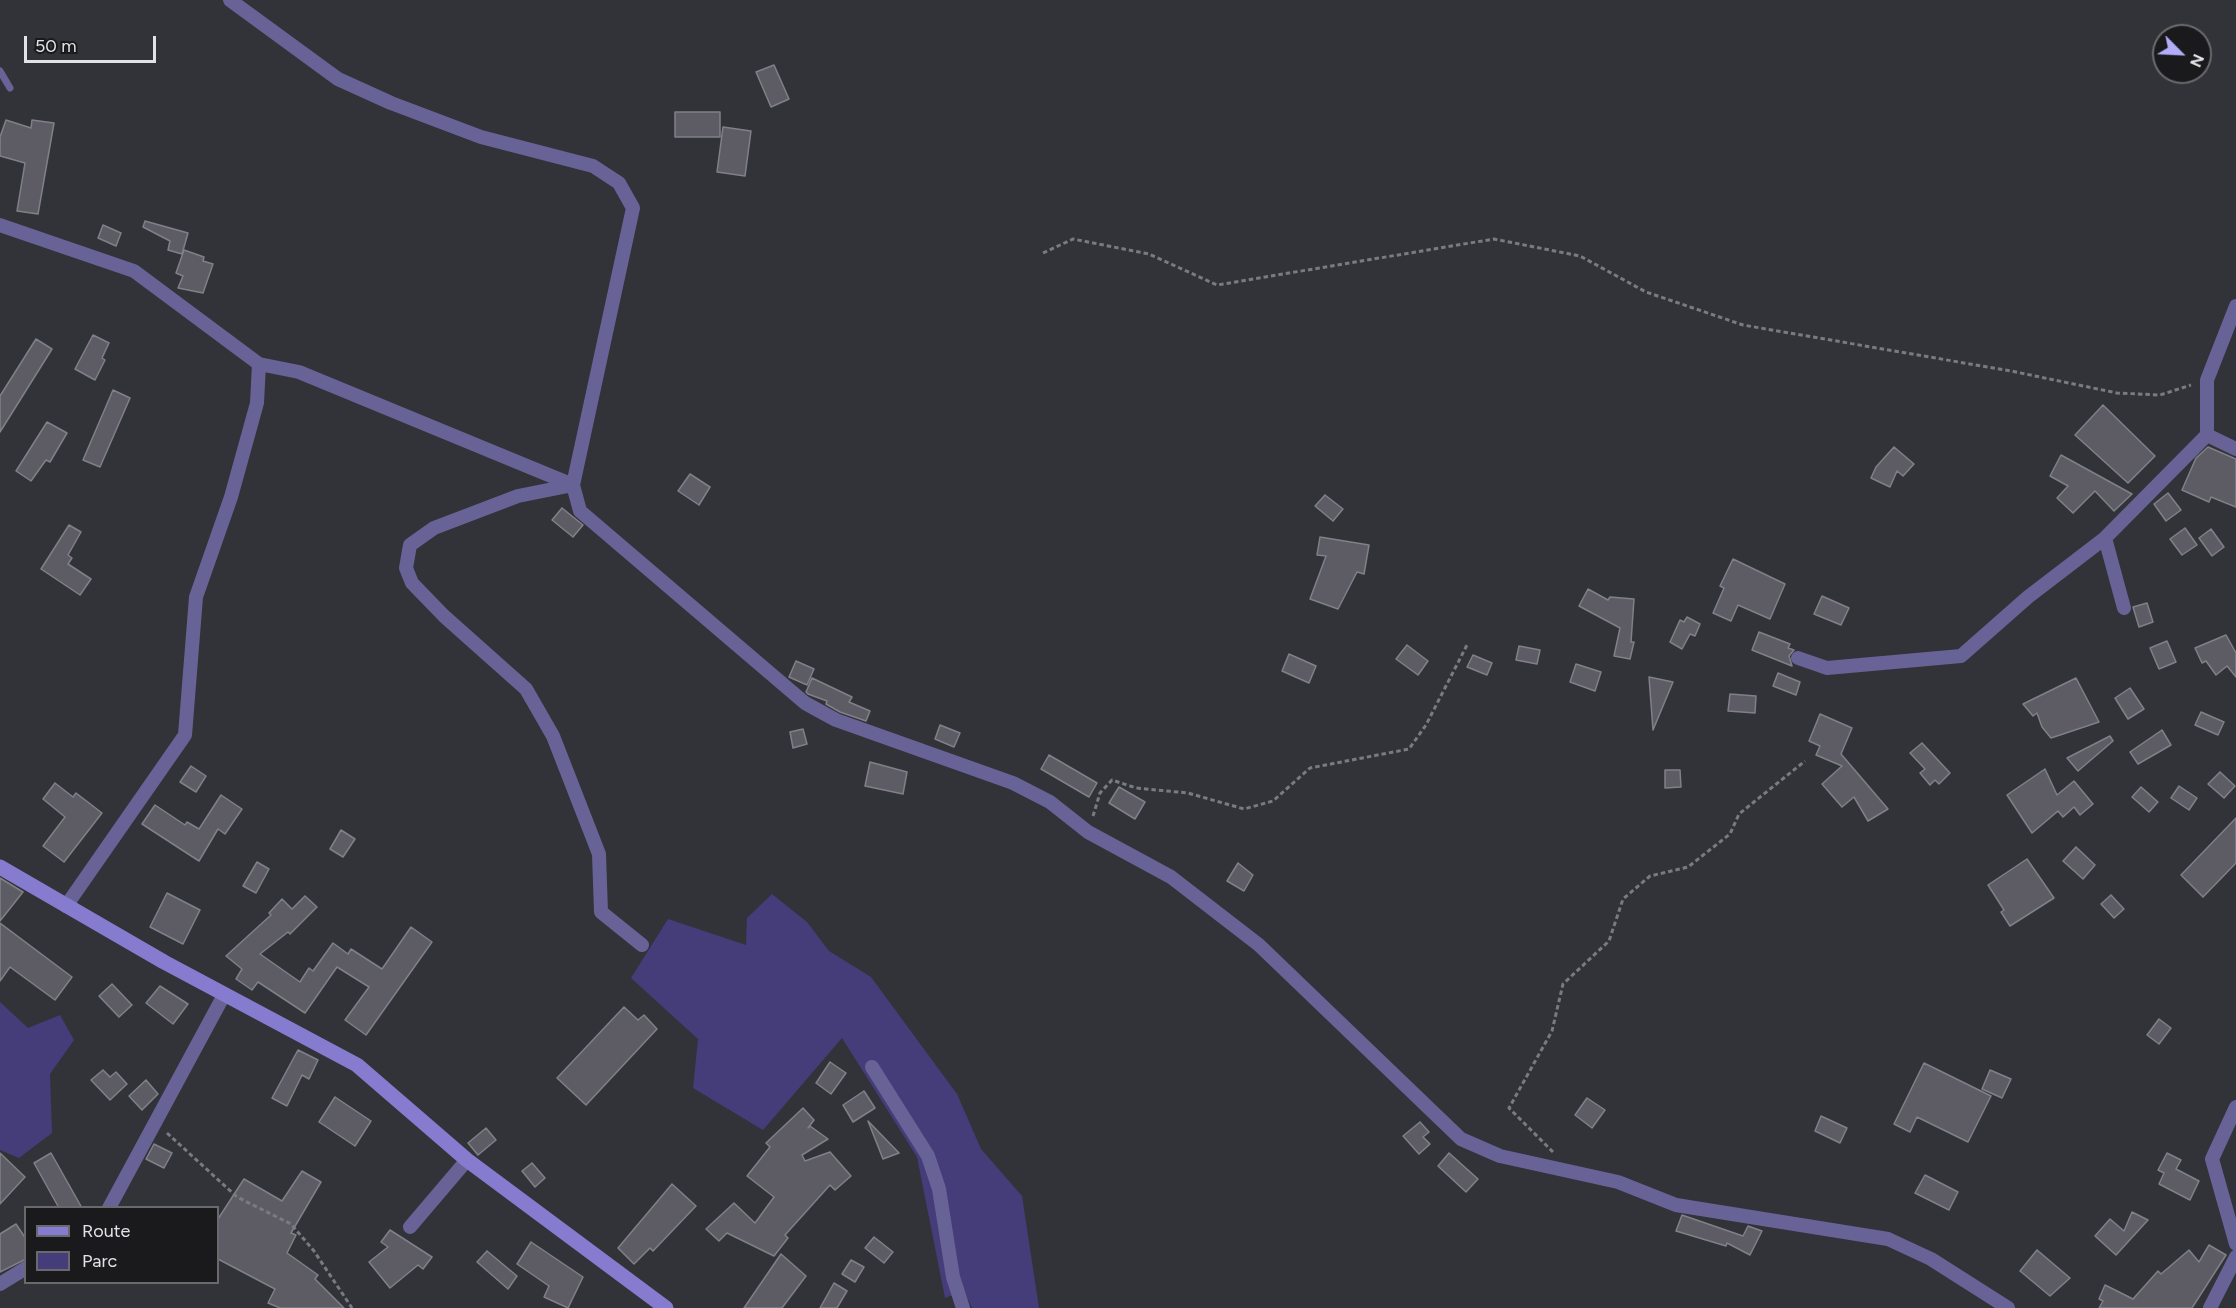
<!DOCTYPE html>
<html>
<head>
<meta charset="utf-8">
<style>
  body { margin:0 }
  #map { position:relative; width:2236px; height:1308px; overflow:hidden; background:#323239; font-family:Figtree,sans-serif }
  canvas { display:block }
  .legend { position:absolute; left:24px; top:1206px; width:195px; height:78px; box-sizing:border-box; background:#1a1a1d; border:2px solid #6a6a6e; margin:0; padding:8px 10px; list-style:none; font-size:18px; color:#e2e2e7 }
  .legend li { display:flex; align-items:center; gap:12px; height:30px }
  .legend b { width:30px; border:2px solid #6a6a6e }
  .north { position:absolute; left:2152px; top:24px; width:60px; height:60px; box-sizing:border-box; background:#1a1a1d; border:2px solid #6a6a6e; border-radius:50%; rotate:114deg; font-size:16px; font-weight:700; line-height:24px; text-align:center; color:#e2e2e7 }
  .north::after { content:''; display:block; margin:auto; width:21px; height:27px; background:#b3adf9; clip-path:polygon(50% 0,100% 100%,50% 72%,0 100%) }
  .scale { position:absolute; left:24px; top:36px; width:132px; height:27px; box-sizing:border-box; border:3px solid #e2e2e7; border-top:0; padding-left:8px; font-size:18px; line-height:21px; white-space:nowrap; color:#e2e2e7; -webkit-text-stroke:4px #1a1a1d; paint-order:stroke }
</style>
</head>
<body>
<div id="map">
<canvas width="2236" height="1308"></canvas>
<ul class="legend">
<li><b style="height:8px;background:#867ccf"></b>Route</li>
<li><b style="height:16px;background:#453d79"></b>Parc</li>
</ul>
<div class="north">N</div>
<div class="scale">50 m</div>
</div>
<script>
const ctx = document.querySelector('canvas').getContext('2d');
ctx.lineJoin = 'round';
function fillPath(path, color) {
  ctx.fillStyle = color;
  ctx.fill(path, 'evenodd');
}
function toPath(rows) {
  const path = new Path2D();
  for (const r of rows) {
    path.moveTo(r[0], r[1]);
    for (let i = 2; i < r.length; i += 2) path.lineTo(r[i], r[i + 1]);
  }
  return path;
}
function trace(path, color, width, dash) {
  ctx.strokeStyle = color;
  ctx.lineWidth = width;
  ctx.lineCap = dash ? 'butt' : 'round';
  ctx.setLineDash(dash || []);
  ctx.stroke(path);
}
fillPath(toPath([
  [772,894,807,922,829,951,871,977,957,1094,981,1149,1022,1196,1039,1308,972,1308,964,1291,945,1298,917,1157,842,1038,763,1130,693,1088,698,1039,631,978,668,919,746,945,747,918],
  [0,1002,28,1028,60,1015,74,1040,50,1074,52,1133,19,1158,0,1150]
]), '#453d79');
const building = toPath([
  [774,65,789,99,771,107,756,72,774,65],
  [675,112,720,112,720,137,675,137,675,112],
  [6,120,31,128,32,120,54,123,38,214,17,211,25,163,0,156,0,137,6,120],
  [723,127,751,131,745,176,717,172,723,127],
  [145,221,188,233,182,254,168,250,170,241,143,227,145,221],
  [103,225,121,233,116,246,98,238,103,225],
  [184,250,204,257,203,261,213,264,203,293,178,288,183,276,176,273,184,250],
  [93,335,109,343,102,358,105,360,95,380,75,369,93,335],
  [36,339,52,349,0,432,0,396,36,339],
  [113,390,130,398,100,467,83,460,113,390],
  [2103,405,2155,456,2128,483,2075,435,2103,405],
  [47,422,67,433,50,462,46,460,31,481,16,471,47,422],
  [1894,447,1914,464,1903,476,1897,471,1890,487,1871,478,1876,467,1894,447],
  [2208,447,2236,459,2236,507,2211,497,2209,502,2182,490,2196,458,2208,447],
  [2061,455,2132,494,2114,511,2095,491,2073,513,2057,498,2068,486,2050,476,2061,455],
  [690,474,710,487,699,505,678,491,690,474],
  [2168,493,2181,510,2166,521,2154,504,2168,493],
  [1325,495,1343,509,1333,521,1315,506,1325,495],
  [562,508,583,525,573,537,552,520,562,508],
  [69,525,81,532,68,555,72,558,68,564,91,579,80,595,41,569,69,525],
  [2185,528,2197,545,2182,555,2170,539,2185,528],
  [2211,529,2224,547,2212,556,2199,538,2211,529],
  [1320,537,1369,545,1364,574,1357,572,1338,609,1310,599,1326,556,1317,555,1320,537],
  [1733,559,1785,584,1770,619,1738,605,1731,621,1713,613,1724,588,1720,586,1733,559],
  [1588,589,1608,600,1610,597,1634,599,1631,642,1634,642,1630,659,1614,656,1620,628,1579,606,1588,589],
  [1822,596,1849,608,1841,625,1814,614,1822,596],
  [2147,603,2153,622,2139,627,2133,607,2147,603],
  [1687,617,1700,624,1695,636,1690,634,1682,649,1670,642,1680,620,1684,622,1687,617],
  [1759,632,1790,644,1788,648,1794,650,1789,656,1792,666,1752,650,1759,632],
  [2226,635,2236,653,2236,677,2227,666,2216,675,2206,661,2202,663,2195,648,2226,635],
  [2167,641,2176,662,2159,669,2150,648,2167,641],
  [1407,645,1428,661,1418,675,1396,659,1407,645],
  [1519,646,1540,650,1537,664,1516,660,1519,646],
  [1289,654,1316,666,1309,683,1282,671,1289,654],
  [1473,655,1492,663,1487,675,1467,667,1473,655],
  [796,661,814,669,807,685,789,677,796,661],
  [1576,664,1601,672,1595,691,1570,682,1576,664],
  [1778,673,1800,682,1796,695,1773,686,1778,673],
  [1649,677,1673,682,1653,730,1649,677],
  [812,678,852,697,849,702,870,711,866,721,840,712,826,704,827,701,808,694,806,692,812,678],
  [2076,678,2099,722,2051,738,2042,727,2037,713,2033,716,2023,704,2076,678],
  [2130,688,2144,709,2128,719,2115,698,2130,688],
  [1730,694,1756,696,1755,713,1728,711,1730,694],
  [2201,712,2224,722,2218,735,2195,725,2201,712],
  [1820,714,1852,728,1841,754,1888,809,1868,821,1854,797,1842,807,1822,784,1842,766,1816,755,1820,746,1809,741,1820,714],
  [940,725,960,733,954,747,935,739,940,725],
  [803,729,807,744,793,748,790,732,803,729],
  [2162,730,2171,745,2138,764,2130,752,2162,730],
  [2110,736,2113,741,2078,771,2067,758,2110,736],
  [1922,743,1950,773,1939,784,1935,780,1930,785,1920,773,1925,769,1910,753,1922,743],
  [1049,755,1097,783,1089,797,1041,769,1049,755],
  [870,762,907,772,903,794,865,786,870,762],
  [191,766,206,776,196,792,180,782,191,766],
  [2045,769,2057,795,2074,781,2093,804,2080,815,2074,807,2063,817,2058,811,2032,833,2007,795,2045,769],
  [1665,770,1680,770,1681,787,1665,788,1665,770],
  [2220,772,2235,786,2224,798,2208,784,2220,772],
  [55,783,73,797,76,793,102,813,64,862,43,846,65,817,43,799,55,783],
  [2179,786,2197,798,2189,810,2171,798,2179,786],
  [1119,787,1145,802,1135,819,1109,803,1119,787],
  [2141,787,2158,802,2149,812,2132,797,2141,787],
  [221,795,242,809,225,834,218,829,199,861,142,824,155,805,185,825,187,822,199,829,221,795],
  [2236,818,2236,863,2203,897,2181,875,2236,818],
  [341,830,355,839,343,857,330,849,341,830],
  [2076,847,2095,865,2083,879,2063,861,2076,847],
  [2027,859,2054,898,2010,926,2001,912,2004,910,1988,885,2027,859],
  [257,862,269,869,256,893,243,886,257,862],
  [1238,863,1253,875,1244,891,1227,881,1238,863],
  [0,878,23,892,0,921,0,878],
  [167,893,200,910,183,944,150,927,167,893],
  [2111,895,2124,909,2114,918,2101,904,2111,895],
  [305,896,317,907,290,934,288,932,260,954,300,982,309,968,313,971,333,943,348,954,351,949,382,969,411,927,432,942,366,1035,345,1020,369,987,337,967,305,1013,258,982,252,990,236,979,242,969,226,956,271,915,269,913,282,899,292,909,305,896],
  [0,923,72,977,55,1000,10,967,0,981,0,923],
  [112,984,132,1005,119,1017,99,996,112,984],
  [160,986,188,1004,173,1024,146,1003,160,986],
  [624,1007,638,1020,644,1015,657,1029,586,1105,557,1078,624,1007],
  [2159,1019,2171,1028,2159,1044,2147,1035,2159,1019],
  [298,1050,318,1060,309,1079,302,1075,287,1106,272,1098,298,1050],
  [830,1062,846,1073,831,1094,816,1083,830,1062],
  [1924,1063,1991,1096,1968,1142,1917,1117,1910,1132,1894,1124,1924,1063],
  [103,1070,110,1077,116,1072,127,1084,110,1100,91,1080,103,1070],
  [1990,1070,2011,1079,2002,1098,1982,1089,1990,1070],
  [146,1080,158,1094,142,1110,129,1096,146,1080],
  [864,1091,875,1108,853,1122,843,1105,864,1091],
  [335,1097,371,1121,355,1146,319,1122,335,1097],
  [1587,1098,1605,1110,1592,1128,1575,1115,1587,1098],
  [803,1108,814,1120,808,1128,810,1126,828,1139,802,1155,805,1161,830,1152,851,1176,835,1190,830,1185,785,1235,788,1238,774,1256,727,1233,719,1241,706,1229,734,1203,755,1223,774,1197,747,1176,770,1147,766,1143,803,1108],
  [1821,1116,1847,1128,1840,1143,1815,1131,1821,1116],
  [868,1121,899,1153,883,1159,868,1121],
  [1420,1122,1429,1132,1423,1137,1430,1144,1419,1154,1403,1136,1420,1122],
  [486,1128,496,1140,478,1155,468,1143,486,1128],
  [154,1144,172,1153,164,1168,146,1159,154,1144],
  [0,1153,25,1177,0,1204,0,1153],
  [51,1153,82,1208,59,1208,34,1163,51,1153],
  [1449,1153,1478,1179,1466,1192,1438,1166,1449,1153],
  [2167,1153,2181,1160,2176,1169,2199,1181,2190,1200,2159,1184,2164,1173,2158,1170,2167,1153],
  [532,1163,545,1178,535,1187,522,1171,532,1163],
  [302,1171,321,1182,291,1233,296,1235,287,1253,318,1275,315,1279,344,1308,280,1308,268,1303,275,1289,218,1259,218,1219,244,1179,282,1201,302,1171],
  [1925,1175,1958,1192,1949,1210,1915,1193,1925,1175],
  [672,1184,696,1206,653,1251,650,1248,634,1264,618,1248,672,1184],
  [2132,1212,2148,1220,2116,1255,2095,1236,2110,1219,2124,1231,2132,1212],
  [1682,1215,1743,1236,1748,1226,1762,1231,1750,1255,1727,1243,1726,1246,1676,1231,1682,1215],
  [16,1224,26,1239,26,1259,0,1272,0,1234,16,1224],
  [390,1230,432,1257,423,1269,418,1265,390,1288,369,1262,388,1247,381,1242,390,1230],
  [874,1237,893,1252,884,1263,865,1248,874,1237],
  [531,1242,583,1277,568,1308,544,1297,549,1286,517,1264,531,1242],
  [2209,1245,2226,1255,2192,1308,2099,1308,2103,1301,2099,1299,2105,1285,2133,1299,2158,1271,2161,1274,2189,1250,2199,1262,2209,1245],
  [2037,1250,2070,1278,2050,1296,2020,1271,2037,1250],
  [487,1251,517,1276,508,1289,477,1262,487,1251],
  [781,1254,806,1276,782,1308,744,1308,781,1254],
  [851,1260,864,1267,855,1282,842,1274,851,1260],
  [834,1283,847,1291,837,1308,820,1308,834,1283]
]);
fillPath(building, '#5d5c65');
trace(building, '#808088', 1.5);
trace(toPath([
  [1043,253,1073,239,1149,254,1217,285,1494,239,1580,256,1646,292,1743,325,2011,371,2117,393,2160,395,2191,385],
  [1093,816,1100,793,1112,780,1136,788,1188,793,1244,809,1273,801,1310,768,1409,749,1426,725,1467,645],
  [167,1133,237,1197,291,1224,314,1251,352,1308],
  [1553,1152,1509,1108,1552,1031,1563,984,1609,941,1623,899,1650,876,1688,867,1730,834,1739,814,1805,761]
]), '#7a7a81', 3, [4.5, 3]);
trace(toPath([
  [0,71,10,88]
]), '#686397', 7);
trace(toPath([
  [230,0,338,79,391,103,481,137,593,166,619,183,633,208,573,485,580,511,805,703,836,720,1013,783,1050,802,1088,832,1171,877,1259,945,1461,1139,1500,1156,1618,1182,1676,1205,1888,1239,1931,1259,2008,1308],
  [0,225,134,271,259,364,257,403,231,497,196,597,185,735,66,906],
  [2236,306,2207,380,2207,435,2236,449],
  [259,364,299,372,573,485],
  [573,485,518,496,434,528,410,545,406,568,412,583,444,616,526,689,553,736,599,854,601,912,642,945],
  [2124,608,2105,538,2207,435],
  [1798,658,1827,668,1961,656,2028,597,2105,538],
  [872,1067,928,1156,939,1189,953,1277,963,1308],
  [2236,1107,2212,1159,2236,1244],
  [109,1208,224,995],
  [410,1227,467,1160],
  [0,1284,26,1268],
  [2210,1308,2236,1257]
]), '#686397', 14);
trace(toPath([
  [0,867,164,962,357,1065,467,1160,666,1308]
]), '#867ccf', 15);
</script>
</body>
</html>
